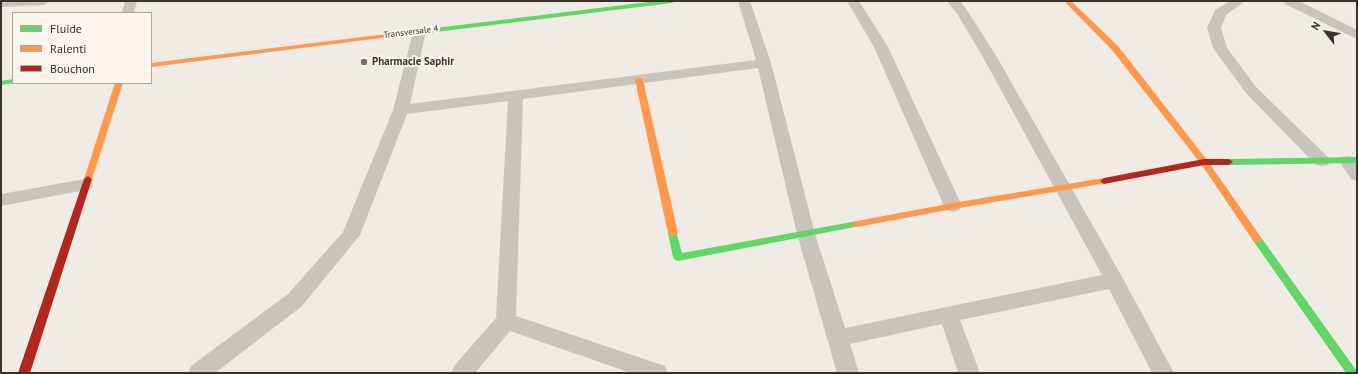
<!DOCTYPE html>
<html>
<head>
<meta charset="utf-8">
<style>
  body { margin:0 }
  #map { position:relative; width:1358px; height:374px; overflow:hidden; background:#f0ebe5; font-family:"PT Sans",sans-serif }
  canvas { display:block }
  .frame { position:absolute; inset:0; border:2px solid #3b302b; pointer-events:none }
  .legend { position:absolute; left:12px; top:12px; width:140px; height:72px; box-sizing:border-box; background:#fbf5ee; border:1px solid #aea6a0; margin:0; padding:5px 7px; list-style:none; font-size:12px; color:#3b302b }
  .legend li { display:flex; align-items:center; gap:8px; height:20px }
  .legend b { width:20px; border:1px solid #aea6a0 }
  .north { position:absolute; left:1306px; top:12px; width:40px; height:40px; -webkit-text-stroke:3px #fbf5ee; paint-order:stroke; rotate:301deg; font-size:11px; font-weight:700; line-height:16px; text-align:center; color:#3b302b }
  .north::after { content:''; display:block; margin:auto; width:14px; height:18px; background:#3b302b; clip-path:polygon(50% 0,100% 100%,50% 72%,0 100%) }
</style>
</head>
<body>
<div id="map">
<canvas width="1358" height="374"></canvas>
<div class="frame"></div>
<ul class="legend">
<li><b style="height:5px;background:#63d668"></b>Fluide</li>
<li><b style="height:5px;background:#ff974d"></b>Ralenti</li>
<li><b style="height:5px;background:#b3261e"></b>Bouchon</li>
</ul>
<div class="north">N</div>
</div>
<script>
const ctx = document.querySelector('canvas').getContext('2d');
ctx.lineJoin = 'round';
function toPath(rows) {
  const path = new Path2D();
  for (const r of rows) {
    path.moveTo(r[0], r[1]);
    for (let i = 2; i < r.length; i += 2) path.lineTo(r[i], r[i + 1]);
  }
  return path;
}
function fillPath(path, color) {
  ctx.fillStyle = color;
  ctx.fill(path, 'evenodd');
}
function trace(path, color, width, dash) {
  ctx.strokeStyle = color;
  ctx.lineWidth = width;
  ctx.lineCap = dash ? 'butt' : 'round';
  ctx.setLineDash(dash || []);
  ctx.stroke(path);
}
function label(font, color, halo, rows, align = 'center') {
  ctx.font = font + ' "PT Sans",sans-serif';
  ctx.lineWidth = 4;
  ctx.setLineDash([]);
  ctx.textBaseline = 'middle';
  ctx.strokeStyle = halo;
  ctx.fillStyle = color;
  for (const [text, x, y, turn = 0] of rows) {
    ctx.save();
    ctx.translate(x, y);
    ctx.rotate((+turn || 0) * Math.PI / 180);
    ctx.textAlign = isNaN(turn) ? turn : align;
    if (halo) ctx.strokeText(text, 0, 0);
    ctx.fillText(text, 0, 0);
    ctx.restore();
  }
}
fillPath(toPath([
  [1,1,49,1,47,4,43,5,1,7,1,1],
  [125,1,137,1,134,13,122,13,125,1],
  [738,1,750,1,771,63,815,234,845,328,1102,275,984,59,958,15,947,1,960,1,969,13,998,59,1121,275,1174,373,1152,373,1109,289,960,320,980,373,958,373,942,324,850,344,859,373,837,373,797,234,758,68,523,99,516,316,665,366,668,373,631,373,510,331,475,373,451,373,454,366,496,318,508,101,407,114,360,235,302,306,215,373,188,373,191,366,288,294,343,232,393,110,414,28,419,27,424,28,426,31,410,104,756,60,738,1],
  [847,1,859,1,888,47,962,206,959,210,953,212,947,210,944,206,874,47,847,1],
  [1230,1,1245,1,1226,15,1221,28,1227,48,1256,87,1328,157,1330,161,1328,165,1322,166,1316,165,1246,93,1213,48,1207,28,1215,10,1230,1],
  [1283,1,1299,1,1357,30,1357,39,1285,4,1283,1],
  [1347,156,1353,157,1357,163,1357,181,1351,179,1339,161,1341,157,1347,156],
  [85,179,91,181,93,185,91,189,1,206,1,194,85,179]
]), '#c9c3be');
fillPath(toPath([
  [656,1,675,1,672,3,403,36,399,34,403,32,656,1],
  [13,79,13,83,14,83,1,85,1,81,13,79],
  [1357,157,1357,163,1229,165,1225,162,1229,159,1357,157],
  [857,221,860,222,862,224,860,226,678,261,675,260,673,257,668,233,670,231,676,231,682,253,857,221],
  [1257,235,1260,236,1356,370,1357,373,1346,373,1254,242,1252,239,1254,236,1257,235]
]), '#63d668');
fillPath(toPath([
  [1064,1,1071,1,1118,46,1207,160,1260,236,1262,239,1260,242,1254,242,1201,164,1112,50,1064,1],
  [403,32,407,34,405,35,151,67,151,63,403,32],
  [636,78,642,78,643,80,678,233,676,235,673,236,670,235,668,233,635,80,636,78],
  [115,83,123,83,92,179,91,181,85,181,84,179,115,83],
  [1104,178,1107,179,1108,181,1107,183,953,209,857,227,854,226,852,224,854,222,857,221,953,203,1104,178]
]), '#ff974d');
fillPath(toPath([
  [1204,159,1229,159,1233,162,1229,165,1204,165,1104,184,1100,181,1104,178,1204,159],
  [88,176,92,179,30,373,18,373,84,179,88,176]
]), '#b3261e');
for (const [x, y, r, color] of [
  [364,62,4,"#7a716c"]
]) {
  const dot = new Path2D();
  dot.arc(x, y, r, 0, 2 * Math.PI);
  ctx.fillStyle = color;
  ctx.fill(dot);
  trace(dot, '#fbf5ee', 1.5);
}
label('9px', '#3b302b', '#fbf5ee', [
  ["Transversale 4",411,32,-7]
]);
label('bold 11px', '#3b302b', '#fbf5ee', [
  ["Pharmacie Saphir",372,62]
], 'left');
</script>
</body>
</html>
